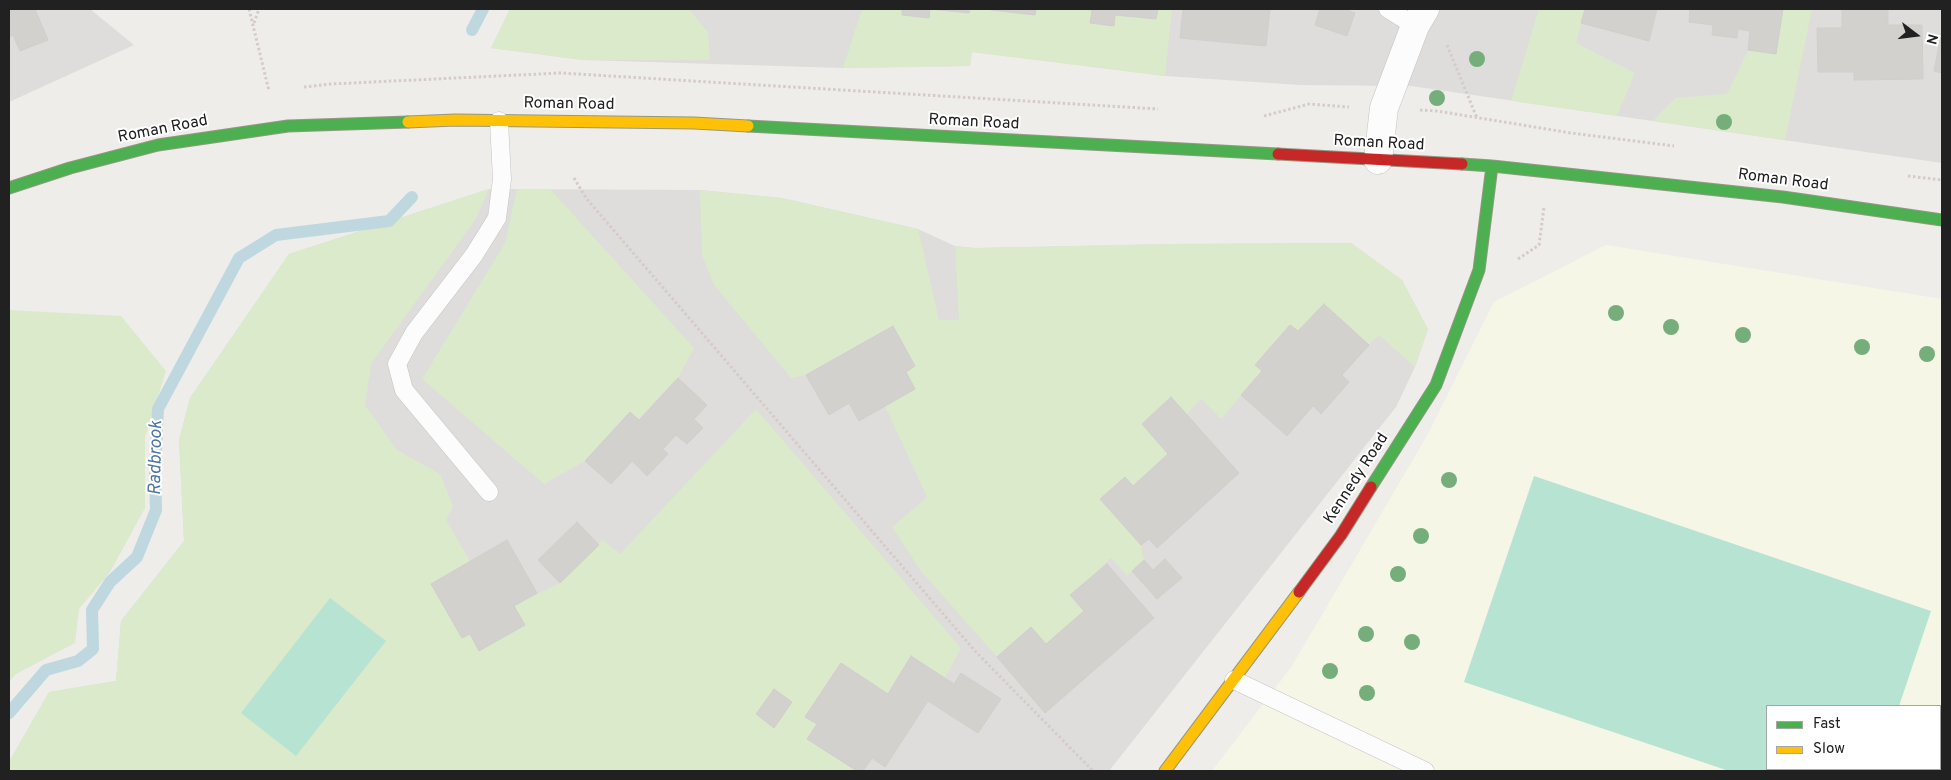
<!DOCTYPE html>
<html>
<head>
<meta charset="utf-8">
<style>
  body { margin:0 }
  #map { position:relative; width:1951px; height:780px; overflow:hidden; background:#eeedea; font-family:Overpass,sans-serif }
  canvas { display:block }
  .frame { position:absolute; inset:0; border:10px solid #212121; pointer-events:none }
  .legend { position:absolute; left:1766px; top:705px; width:175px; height:65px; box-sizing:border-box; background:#fff; border:1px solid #a6a6a6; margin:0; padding:6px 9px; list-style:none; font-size:15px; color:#212121 }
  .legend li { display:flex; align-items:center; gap:10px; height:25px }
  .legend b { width:25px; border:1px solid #a6a6a6 }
  .north { position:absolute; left:1891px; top:10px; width:50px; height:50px; -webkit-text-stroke:4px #fff; paint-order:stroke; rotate:105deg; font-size:14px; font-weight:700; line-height:20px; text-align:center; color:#212121 }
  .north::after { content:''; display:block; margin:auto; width:18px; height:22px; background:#212121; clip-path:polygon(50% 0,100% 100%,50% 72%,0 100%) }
</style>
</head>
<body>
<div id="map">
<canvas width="1951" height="780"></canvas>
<div class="frame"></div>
<ul class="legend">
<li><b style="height:6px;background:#4caf50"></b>Fast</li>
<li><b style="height:6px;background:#ffc107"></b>Slow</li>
</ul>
<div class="north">N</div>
</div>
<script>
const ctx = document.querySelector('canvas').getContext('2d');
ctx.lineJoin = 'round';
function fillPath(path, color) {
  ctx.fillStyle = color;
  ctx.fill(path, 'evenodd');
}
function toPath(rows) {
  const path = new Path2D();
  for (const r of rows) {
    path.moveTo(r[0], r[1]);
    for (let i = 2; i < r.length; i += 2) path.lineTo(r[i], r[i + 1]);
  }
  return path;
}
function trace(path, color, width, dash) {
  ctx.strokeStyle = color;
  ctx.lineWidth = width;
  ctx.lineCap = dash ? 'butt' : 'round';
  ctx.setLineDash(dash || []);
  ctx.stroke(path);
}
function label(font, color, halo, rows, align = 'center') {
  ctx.font = font + ' Overpass,sans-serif';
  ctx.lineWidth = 4;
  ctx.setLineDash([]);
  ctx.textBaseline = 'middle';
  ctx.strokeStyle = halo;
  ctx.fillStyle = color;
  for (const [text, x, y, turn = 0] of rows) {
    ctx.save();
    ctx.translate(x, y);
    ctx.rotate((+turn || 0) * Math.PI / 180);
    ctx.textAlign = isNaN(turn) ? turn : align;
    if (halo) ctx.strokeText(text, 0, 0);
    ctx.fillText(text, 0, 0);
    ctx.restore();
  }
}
fillPath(toPath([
  [9,9,90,9,134,45,9,102],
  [510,9,1942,9,1942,163,1411,86,1300,85,1165,76,972,52,970,66,843,68,583,60,491,48],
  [489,189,700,190,782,198,918,229,955,246,975,248,1170,244,1351,243,1402,280,1428,329,1415,367,1396,407,1109,771,9,771,9,762,49,692,116,681,121,621,184,541,179,440,190,398,289,254]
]), '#dedddb');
fillPath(toPath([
  [1606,245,1942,299,1942,771,1212,771,1292,666,1428,434,1494,302],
  [1767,706,1940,706,1940,769,1767,769]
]), '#f6f6e7');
fillPath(toPath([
  [510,9,689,9,708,32,710,60,583,60,491,48],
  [862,9,902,9,902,15,929,18,930,9,969,13,970,9,991,9,991,10,1035,15,1036,9,1081,9,1092,10,1091,23,1113,26,1115,15,1156,19,1158,9,1172,9,1165,76,972,52,970,66,843,68],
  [1539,9,1585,9,1576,43,1635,73,1617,116,1511,101],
  [1783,9,1812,9,1785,140,1653,121,1675,98,1727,94,1748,50,1776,54],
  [489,189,475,220,371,364,365,405,397,450,440,474,453,506,446,520,470,561,431,584,462,638,470,634,479,651,514,606,560,583,603,540,620,554,756,409,961,648,945,678,911,657,888,694,840,663,805,716,817,724,807,739,857,771,9,771,9,762,49,692,116,681,121,621,184,541,179,440,190,398,289,254],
  [517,189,551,190,694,348,678,378,639,420,630,412,585,461,544,484,422,379,505,243],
  [700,190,782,198,918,229,939,320,959,320,955,246,975,248,1170,244,1351,243,1402,280,1428,329,1415,367,1379,335,1369,345,1323,304,1298,331,1290,325,1273,344,1256,364,1262,371,1221,419,1201,399,1187,414,1171,397,1142,424,1168,454,1133,486,1125,477,1101,499,1141,545,1144,560,1127,576,1111,558,1071,595,1084,611,1046,644,1031,627,997,657,921,571,892,527,927,497,885,406,915,389,906,372,915,366,893,326,806,375,791,378,714,285,702,255],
  [9,310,121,316,166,371,145,438,145,508,110,572,79,609,75,643,16,674,9,682]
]), '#daeacb');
fillPath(toPath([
  [1534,476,1931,611,1899,706,1767,706,1767,769,1878,769,1877,771,1729,771,1464,682],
  [330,598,386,641,296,756,241,713]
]), '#b7e3d2');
trace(toPath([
  [472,30,483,9],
  [9,713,46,670,78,661,93,649,92,610,110,582,137,557,156,510,155,472,158,409,239,258,276,235,389,221,412,197]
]), '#bfd8e0', 12);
const building = toPath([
  [9,9,35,9,48,40,20,51,13,35,9,37,9,9],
  [902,9,970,9,969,13,930,9,929,18,902,15,902,9],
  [991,9,1036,9,1035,15,991,10,991,9],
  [1081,9,1158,9,1156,19,1115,15,1114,26,1090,23,1092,10,1081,9],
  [1183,9,1270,9,1266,46,1180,38,1183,9],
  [1320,9,1344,9,1355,13,1347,36,1315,25,1320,9],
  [1585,9,1657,9,1649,41,1581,23,1585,9],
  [1690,9,1783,9,1776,54,1748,50,1750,31,1738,29,1737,38,1712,35,1713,25,1689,22,1690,9],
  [1842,9,1888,9,1888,25,1922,25,1923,79,1854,80,1854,72,1818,72,1817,28,1842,28,1842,9],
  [1942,30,1942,73,1934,71,1942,30],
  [1324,304,1369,345,1342,375,1349,382,1321,414,1313,406,1287,436,1241,395,1262,371,1255,365,1290,325,1298,331,1324,304],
  [893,326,915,366,906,372,915,389,859,421,849,403,829,415,806,375,893,326],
  [678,378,707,405,694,419,703,428,687,444,676,435,663,449,668,454,647,476,632,461,611,484,585,461,630,412,639,420,678,378],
  [1171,397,1239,473,1157,548,1149,539,1141,545,1100,499,1125,477,1133,486,1168,454,1142,424,1171,397],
  [577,522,599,545,560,583,538,560,577,522],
  [507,540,537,593,514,606,525,625,479,651,470,634,462,638,431,584,507,540],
  [1165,559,1182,578,1157,599,1132,571,1144,560,1153,570,1165,559],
  [1107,564,1154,618,1045,713,997,657,1031,627,1046,644,1084,611,1070,595,1107,564],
  [911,656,954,684,961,673,1001,699,978,733,928,701,885,767,872,758,863,771,857,771,807,739,817,724,805,717,841,663,888,694,911,656],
  [774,689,792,702,774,728,756,714,774,689]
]);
fillPath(building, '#d3d1ce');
trace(building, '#d2cfcb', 1);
const lane = toPath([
  [1388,9,1415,26],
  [489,492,404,390,397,364,414,333,474,255,497,218,502,179,499,121],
  [1234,680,1425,771]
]);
const street = toPath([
  [1378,160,1384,108,1415,26,1425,9]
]);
const fast = toPath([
  [748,126,1278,154],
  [1462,164,1492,166,1783,197,1942,220],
  [9,188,70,168,158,145,288,126,408,122],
  [1371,487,1436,385,1479,270,1492,166]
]);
const slow = toPath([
  [408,122,455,120,694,123,748,126],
  [1165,771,1299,592]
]);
const jam = toPath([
  [1278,154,1462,164],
  [1299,592,1341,535,1371,487]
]);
trace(lane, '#c6c5c4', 19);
trace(street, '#c6c5c4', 29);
trace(fast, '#959882', 13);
trace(slow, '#959882', 13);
trace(jam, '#959882', 13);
trace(toPath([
  [249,9,269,91],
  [254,23,259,9],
  [1447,45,1477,118],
  [304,87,331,84,560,73,1158,109],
  [1420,110,1437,111,1571,133,1674,146],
  [1264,116,1309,104,1349,107],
  [1908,176,1942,180],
  [574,178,586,198,975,651,1093,771],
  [1518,259,1539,245,1544,207]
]), '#d7cbc9', 3, [2.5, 2.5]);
trace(lane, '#fcfcfc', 18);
trace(street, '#fcfcfc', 28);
trace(fast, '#4caf50', 11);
trace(slow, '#ffc107', 11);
trace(jam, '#c62828', 11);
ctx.fillStyle = '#75ae7a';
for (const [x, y] of [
  [1477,59],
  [1437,98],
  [1724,122],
  [1616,313],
  [1671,327],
  [1743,335],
  [1862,347],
  [1927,354],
  [1449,480],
  [1421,536],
  [1398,574],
  [1366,634],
  [1412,642],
  [1330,671],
  [1367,693]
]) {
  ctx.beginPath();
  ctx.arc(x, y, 8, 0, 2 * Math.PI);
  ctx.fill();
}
label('16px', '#212121', '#fff', [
  ["Roman Road",569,105,1],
  ["Roman Road",974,123,3],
  ["Roman Road",163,130,-11],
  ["Roman Road",1379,144,3],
  ["Roman Road",1783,181,7],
  ["Kennedy Road",1357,479,-57]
]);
label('italic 18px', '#4e76a4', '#fff', [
  ["Radbrook",157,458,-89]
]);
</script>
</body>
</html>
